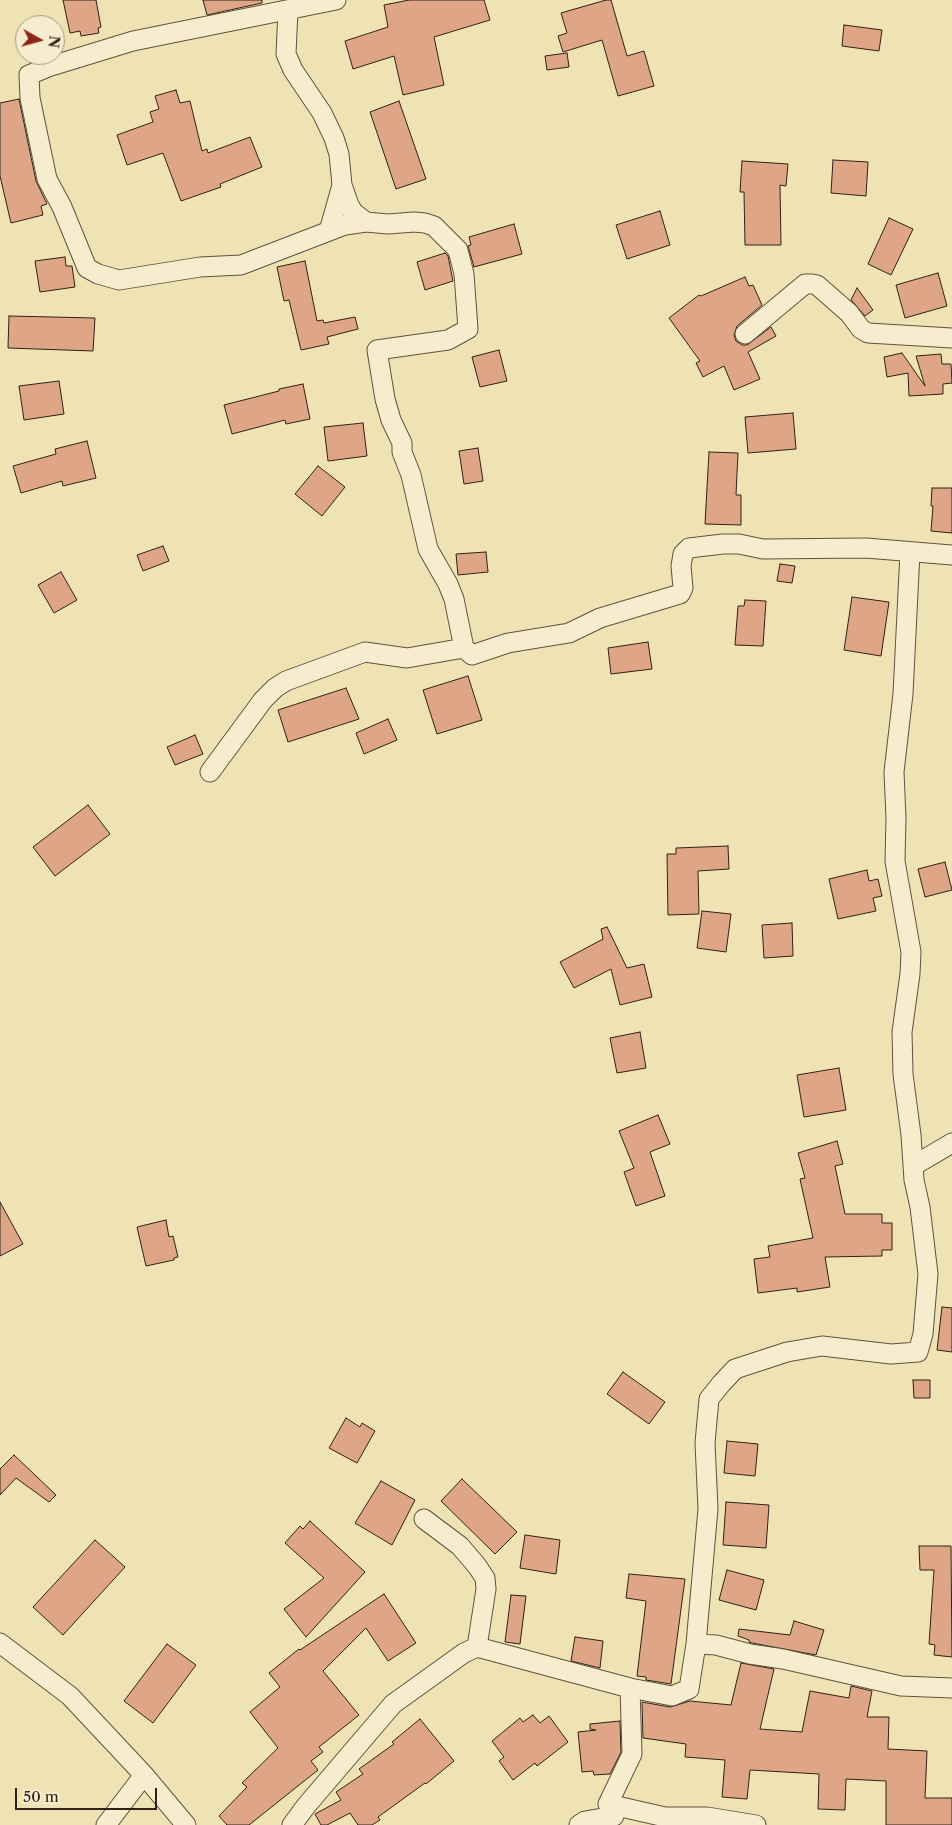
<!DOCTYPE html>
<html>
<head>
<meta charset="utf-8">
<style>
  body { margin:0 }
  #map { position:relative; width:952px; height:1825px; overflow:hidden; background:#f0e3b3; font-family:"Libre Caslon Text",serif }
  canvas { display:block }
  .north { position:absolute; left:15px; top:15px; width:50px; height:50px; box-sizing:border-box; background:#f5edce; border:1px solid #a59b85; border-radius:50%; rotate:97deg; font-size:14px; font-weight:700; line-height:20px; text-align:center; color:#2e2118 }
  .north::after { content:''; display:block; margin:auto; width:18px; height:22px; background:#8f2418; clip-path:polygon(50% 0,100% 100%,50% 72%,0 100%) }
  .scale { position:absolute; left:15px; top:1788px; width:142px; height:22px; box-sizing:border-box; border:2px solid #2e2118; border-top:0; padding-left:6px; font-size:15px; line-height:18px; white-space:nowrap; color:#2e2118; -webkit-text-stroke:4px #f5edce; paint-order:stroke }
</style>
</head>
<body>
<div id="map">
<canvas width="952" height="1825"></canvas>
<div class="north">N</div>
<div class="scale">50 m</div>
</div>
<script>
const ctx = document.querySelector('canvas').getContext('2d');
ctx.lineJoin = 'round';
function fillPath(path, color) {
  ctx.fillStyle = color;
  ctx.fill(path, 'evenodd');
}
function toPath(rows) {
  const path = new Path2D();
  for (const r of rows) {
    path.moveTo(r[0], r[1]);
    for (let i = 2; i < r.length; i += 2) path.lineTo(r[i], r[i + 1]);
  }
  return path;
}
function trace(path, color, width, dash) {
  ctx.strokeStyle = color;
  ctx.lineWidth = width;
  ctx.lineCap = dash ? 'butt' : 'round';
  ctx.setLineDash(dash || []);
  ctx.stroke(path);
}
const building = toPath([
  [63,0,96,0,101,27,98,28,99,33,81,36,80,31,70,33,63,0],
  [203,0,262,0,262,3,207,15,203,0],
  [409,0,484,0,490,20,434,37,444,85,403,95,394,56,353,69,345,41,388,27,384,5,409,0],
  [606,0,611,0,627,56,644,51,654,86,618,96,602,40,563,52,558,36,567,33,561,13,606,0],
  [844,25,882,30,879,51,842,46,844,25],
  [567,53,569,67,547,70,545,56,567,53],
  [176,90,180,103,190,101,202,151,207,149,208,153,250,137,262,167,220,184,221,187,181,201,163,153,127,165,117,135,153,122,150,112,159,109,155,96,176,90],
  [19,99,36,181,47,204,41,206,43,215,11,223,0,176,0,103,19,99],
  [399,101,426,179,396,189,370,112,399,101],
  [833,160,868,162,866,196,831,193,833,160],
  [742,161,788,164,786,186,780,185,781,245,745,245,744,192,740,192,742,161],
  [660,211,670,245,627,259,616,225,660,211],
  [889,218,913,229,891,275,868,264,889,218],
  [514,224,522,254,474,267,468,246,471,245,469,237,514,224],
  [445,253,448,256,453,281,425,290,417,262,445,253],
  [65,257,66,266,72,266,75,287,40,292,35,261,65,257],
  [305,261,317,321,323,320,324,323,355,317,358,329,327,337,329,344,301,350,289,300,284,301,277,267,305,261],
  [938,273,947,306,905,318,896,285,938,273],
  [745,277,749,286,753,285,762,305,737,326,734,335,736,341,742,345,747,345,771,327,776,336,748,352,760,379,734,390,724,366,703,377,696,363,700,361,669,318,699,295,701,296,745,277],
  [857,288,873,310,865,316,851,300,857,288],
  [9,316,95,318,93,351,8,348,9,316],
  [499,350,507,381,480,387,472,357,499,350],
  [902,353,925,386,916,356,941,354,942,364,951,364,952,383,943,384,943,394,909,396,908,373,887,377,884,357,902,353],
  [59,381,64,414,24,420,19,386,59,381],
  [303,384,310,419,286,424,285,420,232,434,224,405,279,391,279,389,303,384],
  [793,413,796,449,748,453,745,417,793,413],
  [363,423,367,456,328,461,324,427,363,423],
  [87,441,96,478,63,486,62,481,21,493,13,466,56,454,55,449,87,441],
  [478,448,483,481,464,484,459,451,478,448],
  [709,452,738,453,736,495,741,495,741,525,705,524,709,452],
  [318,466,345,487,322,516,295,494,318,466],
  [932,488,952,488,952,533,931,531,933,506,931,506,932,488],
  [163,546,169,561,143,571,137,555,163,546],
  [486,552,488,572,458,575,456,554,486,552],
  [780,564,795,566,792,583,777,581,780,564],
  [61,572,77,600,54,613,38,585,61,572],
  [852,597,889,602,881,656,844,650,852,597],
  [745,600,766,601,763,646,735,645,738,606,744,606,745,600],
  [648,642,652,669,611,674,608,648,648,642],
  [468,676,482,720,437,734,423,690,468,676],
  [346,688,359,719,288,742,278,710,346,688],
  [388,719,397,740,364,754,356,733,388,719],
  [195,735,203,754,175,765,167,747,195,735],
  [88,805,110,834,55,876,33,847,88,805],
  [728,846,729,869,698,871,699,914,668,915,667,854,676,854,676,848,728,846],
  [945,862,952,890,925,897,918,869,945,862],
  [867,870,869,881,878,879,882,896,873,898,876,911,838,919,829,879,867,870],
  [702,911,731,914,726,952,697,948,702,911],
  [792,923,793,956,764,958,762,925,792,923],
  [607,927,627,968,644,964,652,997,620,1005,611,969,574,988,560,962,603,939,601,929,607,927],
  [640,1032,646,1068,617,1073,610,1038,640,1032],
  [839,1068,846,1110,804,1117,797,1075,839,1068],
  [658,1115,670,1144,650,1152,665,1196,636,1206,624,1172,634,1168,619,1131,658,1115],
  [837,1141,843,1164,835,1166,845,1214,882,1214,882,1223,892,1223,892,1250,882,1250,882,1256,825,1257,830,1287,797,1292,797,1288,758,1293,754,1259,770,1257,768,1246,813,1238,800,1179,805,1178,798,1153,837,1141],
  [0,1202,23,1244,0,1256,0,1202],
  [166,1220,169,1237,173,1236,178,1257,174,1258,174,1260,146,1266,137,1227,166,1220],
  [942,1307,952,1308,952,1352,937,1350,942,1307],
  [623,1372,665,1402,649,1424,607,1394,623,1372],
  [913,1380,930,1380,930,1398,914,1398,913,1380],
  [346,1418,360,1427,362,1423,375,1431,357,1463,329,1448,346,1418],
  [727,1441,758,1444,755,1476,724,1473,727,1441],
  [14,1455,56,1495,49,1502,16,1478,0,1495,0,1469,14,1455],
  [462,1479,517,1532,495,1554,441,1501,462,1479],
  [381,1481,415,1500,392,1545,355,1523,381,1481],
  [726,1502,769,1505,766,1548,723,1545,726,1502],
  [310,1521,365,1572,306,1637,284,1609,324,1578,285,1543,300,1526,303,1529,310,1521],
  [525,1535,560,1540,556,1574,520,1568,525,1535],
  [95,1540,125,1567,63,1635,33,1607,95,1540],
  [919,1546,951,1546,952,1657,934,1655,935,1645,929,1644,934,1570,920,1570,919,1546],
  [727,1570,764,1580,756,1610,719,1600,727,1570],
  [629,1574,685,1579,671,1684,646,1680,646,1677,637,1676,646,1601,626,1598,629,1574],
  [384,1594,416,1643,388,1661,366,1628,323,1671,359,1715,319,1747,323,1752,311,1761,318,1770,249,1825,227,1825,219,1816,247,1787,242,1783,278,1748,250,1712,280,1687,269,1673,299,1649,300,1650,384,1594],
  [511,1595,526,1596,520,1644,505,1642,511,1595],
  [794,1621,824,1630,816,1655,752,1643,749,1642,749,1640,738,1636,739,1629,790,1635,794,1621],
  [575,1637,603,1641,600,1668,571,1661,575,1637],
  [167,1644,196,1665,153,1723,124,1701,167,1644],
  [741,1663,774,1669,760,1729,802,1732,810,1691,849,1698,851,1686,872,1691,867,1717,889,1717,888,1749,927,1751,925,1798,952,1798,952,1825,886,1825,886,1781,846,1779,845,1810,818,1809,819,1774,750,1770,747,1799,722,1797,725,1760,685,1757,686,1744,643,1738,642,1702,670,1707,690,1701,731,1705,741,1663],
  [533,1715,540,1723,549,1716,568,1742,537,1766,535,1763,513,1780,499,1761,504,1757,492,1741,520,1718,523,1722,533,1715],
  [420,1719,454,1761,426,1784,425,1783,378,1817,380,1820,372,1825,358,1825,350,1813,327,1825,321,1825,315,1814,341,1800,336,1792,363,1774,359,1769,394,1744,392,1742,420,1719],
  [620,1721,621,1752,610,1774,594,1775,593,1771,582,1772,578,1732,596,1730,590,1729,590,1724,620,1721]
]);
fillPath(building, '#dea686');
trace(building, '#2e2118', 1);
const street = toPath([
  [336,0,133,41,48,67,29,75,30,98,47,179,62,207,87,268,98,274,119,280,200,267,241,265,345,225,366,222,388,224,414,222,425,223,434,226,458,250,464,274,468,329,448,340,377,350,385,399,391,420,402,443,402,452,411,475,428,549,448,584,454,599,464,648,472,655,508,643,569,633,600,618,680,594,683,588,681,566,683,554,689,548,723,544,739,544,763,549,866,548,952,555],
  [288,10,286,54,293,70,322,113,334,138,339,154,342,185,349,205,353,212,366,222],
  [329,231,342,185],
  [745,334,805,284,812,284,817,285,849,313,861,329,868,333,952,338],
  [210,772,263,700,275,688,286,681,365,652,407,658,464,648],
  [913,1166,952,1143],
  [424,1519,460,1546,477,1566,485,1578,486,1589,477,1647],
  [0,1643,70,1696,144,1775,186,1825],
  [696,1644,716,1645,750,1654,783,1659,901,1686,952,1688],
  [608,1804,632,1754,630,1688],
  [106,1825,144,1775],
  [292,1825,306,1806,393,1704,464,1653,477,1647,630,1688,672,1696,689,1689,696,1644,708,1509,705,1443,709,1399,721,1384,735,1369,787,1352,822,1346,891,1354,918,1352,923,1334,928,1274,920,1207,914,1180,911,1135,903,1074,902,1032,910,974,911,952,895,861,896,818,894,772,903,694,910,552],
  [579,1825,585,1821,614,1816,608,1804,665,1817,707,1817,756,1825]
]);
trace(street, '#5e523f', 21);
trace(street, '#f5edce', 19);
</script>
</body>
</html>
